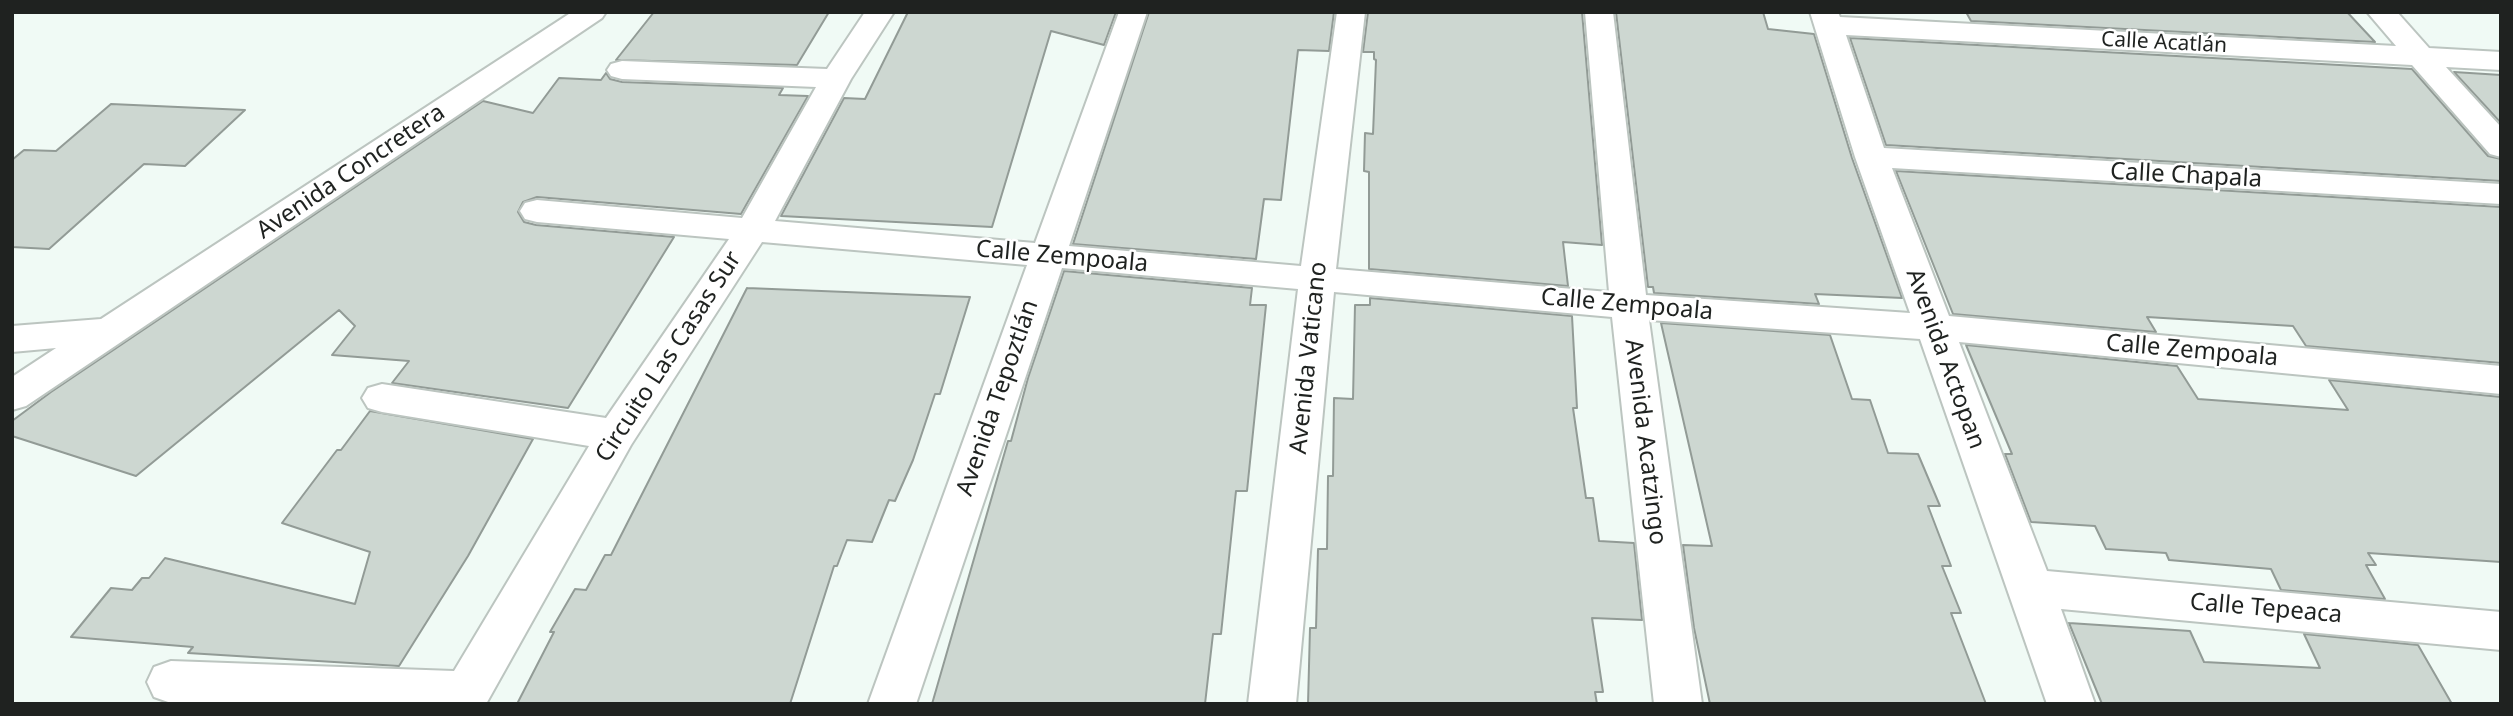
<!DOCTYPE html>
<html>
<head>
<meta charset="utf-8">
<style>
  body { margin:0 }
  #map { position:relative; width:2513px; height:716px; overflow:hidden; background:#f0faf5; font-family:"Noto Sans",sans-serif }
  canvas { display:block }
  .frame { position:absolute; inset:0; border:14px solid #1f2220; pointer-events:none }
</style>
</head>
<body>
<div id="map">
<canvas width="2513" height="716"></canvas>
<div class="frame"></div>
</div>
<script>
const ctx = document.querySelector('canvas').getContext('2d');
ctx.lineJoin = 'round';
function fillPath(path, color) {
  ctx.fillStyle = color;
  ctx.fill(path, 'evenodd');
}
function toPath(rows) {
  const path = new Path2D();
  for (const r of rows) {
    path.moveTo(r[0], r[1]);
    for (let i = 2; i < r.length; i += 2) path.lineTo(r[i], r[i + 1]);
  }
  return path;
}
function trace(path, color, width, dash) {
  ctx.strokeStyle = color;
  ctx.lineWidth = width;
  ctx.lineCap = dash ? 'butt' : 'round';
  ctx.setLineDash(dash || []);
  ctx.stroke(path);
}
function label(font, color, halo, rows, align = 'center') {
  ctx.font = font + ' "Noto Sans",sans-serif';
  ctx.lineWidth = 5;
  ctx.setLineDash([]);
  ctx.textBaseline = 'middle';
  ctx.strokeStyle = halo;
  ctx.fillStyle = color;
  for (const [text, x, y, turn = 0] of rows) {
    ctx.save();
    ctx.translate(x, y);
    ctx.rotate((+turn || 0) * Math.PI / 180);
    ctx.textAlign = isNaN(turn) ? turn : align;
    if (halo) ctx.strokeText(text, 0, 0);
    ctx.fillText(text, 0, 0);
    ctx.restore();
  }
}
const building = toPath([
  [654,12,829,12,797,65,616,60,654,12],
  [908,12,1116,12,1104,45,1051,31,992,227,781,216,844,98,865,99,908,12],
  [1149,12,1334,12,1329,51,1298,50,1281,200,1264,199,1256,259,1073,244,1149,12],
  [1368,12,1582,12,1602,245,1563,242,1568,286,1369,269,1369,172,1364,171,1365,133,1373,134,1376,60,1374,59,1374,52,1363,52,1368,12],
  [1616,12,1763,12,1768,29,1814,34,1852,158,1902,298,1815,294,1819,304,1654,293,1653,287,1648,287,1616,12],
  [1966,12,2347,12,2375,42,1971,21,1966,12],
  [1850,38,2412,69,2488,156,2501,159,2501,181,1886,145,1850,38],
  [2454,72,2501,75,2501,123,2454,72],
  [606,73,610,79,622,82,783,88,779,95,808,96,741,214,537,197,523,202,518,212,524,222,536,225,674,237,568,408,392,383,409,361,332,355,355,326,339,310,136,476,12,436,12,421,51,392,483,101,533,113,559,78,601,80,606,73],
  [111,104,245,110,185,166,144,164,49,249,12,247,12,160,24,150,56,151,111,104],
  [1896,171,2501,207,2501,363,2306,346,2293,326,2147,317,2156,332,1953,314,1896,171],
  [1064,271,1252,288,1250,305,1266,305,1247,491,1236,491,1221,634,1213,634,1205,704,932,704,1008,441,1011,441,1028,378,1064,271],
  [747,288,970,297,940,394,935,394,913,460,895,501,889,500,872,542,847,540,837,566,834,566,790,704,517,704,554,632,550,632,575,589,586,590,605,555,611,555,747,288],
  [1370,298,1572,316,1577,408,1573,408,1586,498,1593,498,1599,541,1634,543,1642,620,1592,618,1603,692,1595,692,1597,704,1308,704,1310,628,1316,628,1318,549,1327,549,1328,476,1333,476,1334,398,1353,399,1355,305,1370,305,1370,298],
  [1661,323,1830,335,1852,399,1870,400,1888,453,1918,454,1940,506,1928,506,1951,566,1942,566,1961,613,1951,613,1986,704,1710,704,1694,628,1683,545,1712,546,1661,323],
  [1966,345,2177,366,2198,399,2348,410,2329,380,2501,397,2501,562,2368,553,2376,565,2366,565,2385,599,2281,590,2271,569,2169,560,2166,553,2106,549,2095,526,2031,522,2005,454,2012,454,1966,345],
  [370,411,533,439,468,556,399,666,188,653,193,647,71,637,111,588,132,590,142,578,149,578,165,558,355,604,370,552,282,523,337,450,341,450,370,411],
  [2069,623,2190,631,2204,662,2320,668,2304,634,2418,645,2452,704,2102,704,2069,623]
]);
fillPath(building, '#cdd7d1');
trace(building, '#929b96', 2);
const street = toPath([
  [572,12,606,12,602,18,26,406,12,410,12,377,56,348,12,352,12,326,101,319,572,12],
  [865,12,894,12,851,79,775,221,1035,243,1119,12,1147,12,1069,246,1301,266,1337,12,1365,12,1336,269,1609,292,1585,12,1613,12,1646,295,1910,313,1855,157,1810,12,1838,12,1840,17,2396,46,2367,12,2397,12,2429,48,2501,52,2501,70,2446,67,2501,127,2501,157,2490,154,2412,65,1846,35,1884,148,2501,184,2501,204,1892,168,1949,316,2501,366,2501,394,1959,342,2047,571,2501,612,2501,650,2061,609,2095,704,2047,704,1920,339,1649,320,1702,704,1654,704,1612,317,1334,292,1296,704,1248,704,1298,289,1062,268,916,704,868,704,1027,265,762,242,631,445,486,704,206,704,171,703,154,697,147,682,154,667,171,661,454,671,589,446,382,412,368,408,362,398,368,388,382,384,606,418,729,239,537,222,525,219,520,211,525,203,537,200,742,218,816,87,622,79,611,76,607,70,611,64,622,61,827,69,865,12]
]);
trace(street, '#bcc5c0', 4);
fillPath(street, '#fff');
label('21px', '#1f2220', '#fff', [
  ["Calle Acatlán",2164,43,3]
]);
label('24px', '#1f2220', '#fff', [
  ["Avenida Concretera",351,172,-34],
  ["Calle Chapala",2186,176,3],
  ["Calle Zempoala",1062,257,5],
  ["Calle Zempoala",1627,305,5],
  ["Calle Zempoala",2192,351,5],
  ["Circuito Las Casas Sur",669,357,-57],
  ["Avenida Vaticano",1309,358,-84],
  ["Avenida Actopan",1945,359,70],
  ["Avenida Tepoztlán",998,398,-71],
  ["Avenida Acatzingo",1645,442,83],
  ["Calle Tepeaca",2266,609,5]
]);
</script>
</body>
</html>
